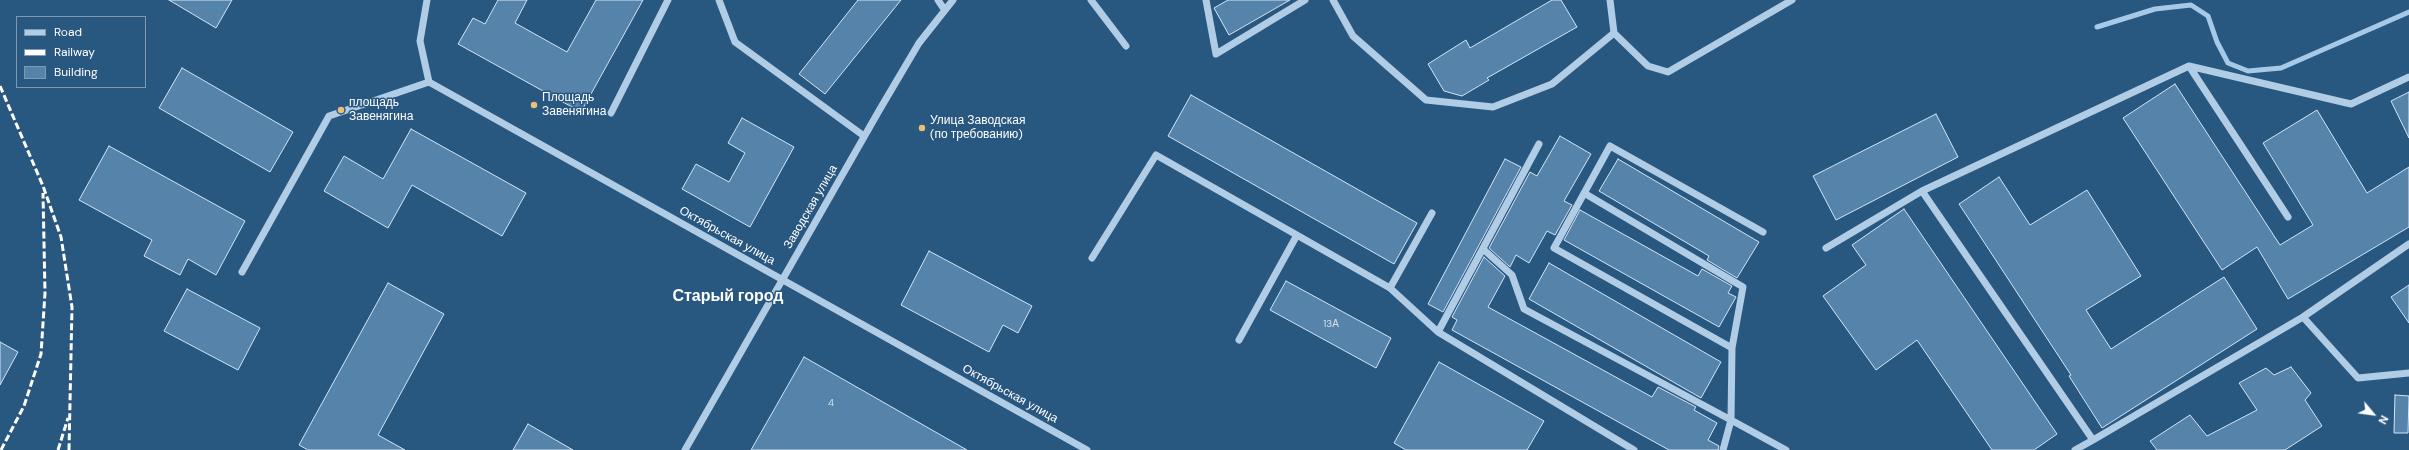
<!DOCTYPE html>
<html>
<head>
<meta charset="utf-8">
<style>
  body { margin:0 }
  #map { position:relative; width:2409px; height:450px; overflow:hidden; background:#285780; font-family:"DM Sans",sans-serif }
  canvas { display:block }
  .legend { position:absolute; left:16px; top:16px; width:130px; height:72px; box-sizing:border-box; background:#285780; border:1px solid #7e9ab3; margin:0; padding:5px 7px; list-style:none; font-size:12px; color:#fff }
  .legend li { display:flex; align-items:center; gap:8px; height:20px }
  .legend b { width:20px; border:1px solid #7e9ab3 }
  .north { position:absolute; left:2353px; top:394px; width:40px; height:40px; -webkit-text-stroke:3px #285780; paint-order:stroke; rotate:119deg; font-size:11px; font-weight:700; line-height:16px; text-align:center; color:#fff }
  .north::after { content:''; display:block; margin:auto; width:14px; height:18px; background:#fff; clip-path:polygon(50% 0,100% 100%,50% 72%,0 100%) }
</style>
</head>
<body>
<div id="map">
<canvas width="2409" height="450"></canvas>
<ul class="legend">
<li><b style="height:5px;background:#b0cde5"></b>Road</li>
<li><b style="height:5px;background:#fff"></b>Railway</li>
<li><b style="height:11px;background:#5583aa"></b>Building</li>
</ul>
<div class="north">N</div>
</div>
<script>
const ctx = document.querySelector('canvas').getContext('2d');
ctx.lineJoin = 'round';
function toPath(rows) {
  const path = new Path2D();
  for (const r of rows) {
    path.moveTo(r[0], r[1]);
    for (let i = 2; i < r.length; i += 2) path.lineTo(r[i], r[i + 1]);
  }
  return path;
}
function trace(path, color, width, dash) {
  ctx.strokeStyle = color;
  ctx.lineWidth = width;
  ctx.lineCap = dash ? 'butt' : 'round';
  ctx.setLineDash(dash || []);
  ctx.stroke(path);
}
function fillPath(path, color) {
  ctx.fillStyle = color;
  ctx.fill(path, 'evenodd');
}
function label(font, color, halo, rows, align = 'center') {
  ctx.font = font + ' "DM Sans",sans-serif';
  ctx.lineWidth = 3;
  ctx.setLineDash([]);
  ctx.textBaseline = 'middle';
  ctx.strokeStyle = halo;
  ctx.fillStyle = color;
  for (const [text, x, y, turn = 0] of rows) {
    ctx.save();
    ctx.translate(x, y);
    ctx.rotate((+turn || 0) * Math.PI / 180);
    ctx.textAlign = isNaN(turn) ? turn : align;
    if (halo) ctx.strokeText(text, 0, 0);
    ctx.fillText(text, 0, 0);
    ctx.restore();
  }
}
trace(toPath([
  [2097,27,2155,9,2191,5,2208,16,2217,42,2228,63,2248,71,2281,68,2409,12]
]), '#a5c9e6', 5);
const building = toPath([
  [169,0,232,0,216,28,169,0],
  [498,0,527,0,515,23,567,52,596,0,643,0,581,112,458,44,473,18,485,24,498,0],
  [858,0,901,0,825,94,799,74,858,0],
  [1228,0,1290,0,1229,35,1214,8,1228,0],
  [1552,0,1561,0,1577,27,1487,78,1489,80,1462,96,1444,91,1428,64,1466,40,1470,48,1552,0],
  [182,68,293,132,270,172,159,108,182,68],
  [2175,84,2280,245,2313,225,2263,143,2317,110,2367,193,2409,167,2409,227,2288,299,2257,247,2222,270,2123,118,2175,84],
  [2409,92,2409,138,2391,101,2409,92],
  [1191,95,1417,223,1394,264,1168,136,1191,95],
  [1936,114,1958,157,1836,220,1813,176,1936,114],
  [742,118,794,147,750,227,682,189,696,164,729,182,745,153,728,143,742,118],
  [411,129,526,193,502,236,412,185,388,228,324,191,344,156,383,179,411,129],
  [1560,136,1591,154,1564,201,1572,205,1555,235,1547,231,1529,263,1516,255,1510,267,1489,248,1530,172,1537,176,1560,136],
  [109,146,245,221,216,275,188,259,180,275,144,256,152,240,79,200,109,146],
  [1505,159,1521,167,1443,312,1428,304,1505,159],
  [1618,159,1759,242,1737,278,1707,260,1709,256,1599,191,1618,159],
  [1999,177,2030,225,2087,190,2141,276,2086,310,2111,349,2224,277,2257,329,2102,428,2069,376,2071,375,1959,204,1999,177],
  [1904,209,2057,434,2034,450,1992,450,1917,340,1876,370,1823,296,1866,265,1852,245,1904,209],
  [1580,210,1698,276,1702,269,1732,286,1728,293,1736,297,1719,327,1564,240,1580,210],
  [929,251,1032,306,1018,333,1003,325,989,352,901,305,929,251],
  [1484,257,1505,276,1488,307,1652,397,1658,387,1696,407,1694,410,1717,423,1708,440,1719,446,1718,450,1669,450,1452,330,1457,320,1452,317,1484,257],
  [1549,263,1721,362,1701,398,1529,299,1549,263],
  [1286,281,1391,338,1376,368,1270,310,1286,281],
  [388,283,444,314,378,435,405,450,308,450,299,445,388,283],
  [2409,285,2409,323,2391,297,2409,285],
  [187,289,260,328,238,370,164,331,187,289],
  [0,342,18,352,0,385,0,342],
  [804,357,967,450,751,450,804,357],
  [1439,362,1544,421,1527,450,1406,450,1394,443,1439,362],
  [2291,367,2311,393,2305,400,2322,426,2285,450,2157,450,2150,441,2190,415,2207,436,2257,410,2239,383,2266,368,2274,375,2291,367],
  [2395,395,2409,396,2408,433,2394,433,2395,395],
  [528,424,573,450,513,450,528,424]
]);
fillPath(building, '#5583aa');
trace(building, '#d3e5f5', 1);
trace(toPath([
  [427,0,420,41,429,82,1087,450],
  [719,0,735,42,864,136],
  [938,0,944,9],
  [1091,0,1126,46],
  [1206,0,1216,54,1305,0],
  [1333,0,1353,36,1426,100,1493,107,1552,84,1614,33],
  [1610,0,1614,33,1648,66,1668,72,1792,0],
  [2189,66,2351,104,2409,77],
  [611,113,668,0],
  [1922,191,2189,66,2288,217],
  [1584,193,1743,287,1732,348],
  [1432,213,1390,288,1438,332,1634,450],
  [1763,232,1610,146,1554,248,1732,348,1731,420,1786,450],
  [1826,248,1922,191,2093,440,2075,450],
  [1483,249,1512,275,1524,309,1731,420,1723,450],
  [1092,258,1156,155,1390,288],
  [242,272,329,116,429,82],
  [2303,317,2358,378,2409,373],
  [1438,332,1539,144],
  [1239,340,1297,235],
  [2093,440,2303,317,2409,244],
  [685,450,880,109,919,43,953,0]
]), '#b0cde5', 7);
trace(toPath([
  [0,86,43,186,61,237,72,307,69,450],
  [1,450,24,406,41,354,45,293,43,193],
  [58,450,68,418]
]), '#fff', 3, [7, 3]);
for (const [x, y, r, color] of [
  [534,105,4,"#edbf76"],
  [341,110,4,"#edbf76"],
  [922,128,4,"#edbf76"]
]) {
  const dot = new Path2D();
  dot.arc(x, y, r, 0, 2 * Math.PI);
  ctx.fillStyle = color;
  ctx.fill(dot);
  trace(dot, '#285780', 1.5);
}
label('10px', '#d4e0ea', null, [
  ["13А",1331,324],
  ["4",831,403]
]);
label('12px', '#fff', '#285780', [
  ["Площадь",542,98],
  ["Завенягина",542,112],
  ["площадь",349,103],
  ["Завенягина",349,117],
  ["Улица Заводская",930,121],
  ["(по требованию)",930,135]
], 'left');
label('12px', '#fff', '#285780', [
  ["Заводская улица",811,207,-60],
  ["Октябрьская улица",727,236,29],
  ["Октябрьская улица",1010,394,29]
]);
label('bold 16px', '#fff', '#285780', [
  ["Старый город",728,297]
]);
</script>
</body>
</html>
